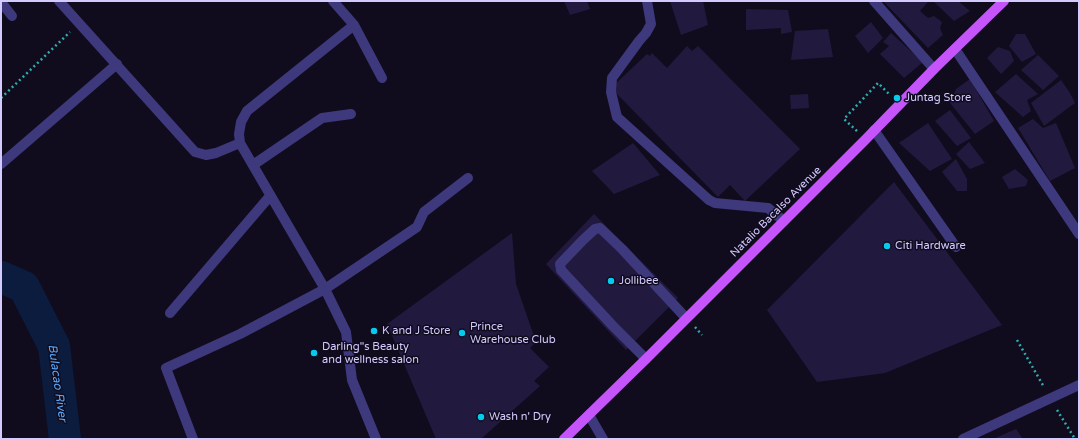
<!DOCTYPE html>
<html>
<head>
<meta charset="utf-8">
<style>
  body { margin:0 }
  #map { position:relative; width:1080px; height:440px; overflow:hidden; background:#100c1e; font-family:"Varela Round",sans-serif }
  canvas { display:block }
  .frame { position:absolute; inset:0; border:2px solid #d3cbfe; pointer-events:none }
</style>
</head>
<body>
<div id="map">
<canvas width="1080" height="440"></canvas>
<div class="frame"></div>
</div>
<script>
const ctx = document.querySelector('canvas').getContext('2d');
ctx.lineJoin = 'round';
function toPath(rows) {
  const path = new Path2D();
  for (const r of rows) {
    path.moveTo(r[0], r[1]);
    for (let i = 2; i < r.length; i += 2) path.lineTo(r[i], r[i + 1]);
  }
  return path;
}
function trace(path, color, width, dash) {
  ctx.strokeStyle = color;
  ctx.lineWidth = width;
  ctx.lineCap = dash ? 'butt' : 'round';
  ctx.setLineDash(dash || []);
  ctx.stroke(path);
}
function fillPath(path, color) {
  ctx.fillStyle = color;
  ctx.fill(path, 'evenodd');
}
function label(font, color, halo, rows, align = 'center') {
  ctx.font = font + ' "Varela Round",sans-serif';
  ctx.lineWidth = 3;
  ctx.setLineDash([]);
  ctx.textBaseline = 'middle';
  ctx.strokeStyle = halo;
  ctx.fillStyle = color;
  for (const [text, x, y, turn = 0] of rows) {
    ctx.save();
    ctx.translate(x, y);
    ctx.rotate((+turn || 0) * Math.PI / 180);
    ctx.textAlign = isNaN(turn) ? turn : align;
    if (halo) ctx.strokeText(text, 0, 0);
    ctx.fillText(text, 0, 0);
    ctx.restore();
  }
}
trace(toPath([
  [1,277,24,287,54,346,65,439]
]), '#0c1c3e', 32);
fillPath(toPath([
  [564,1,587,1,590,9,570,15],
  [670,1,703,1,708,25,681,35],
  [883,1,926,1,928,2,920,11,928,18,934,16,942,22,940,28,943,35,928,48],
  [933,1,958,1,970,11,954,21],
  [746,9,788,10,792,32,781,34,781,28,746,30],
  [871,22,883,38,868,53,855,36],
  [828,29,833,57,791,60,795,31],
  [891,33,923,62,904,78,880,54,889,46,883,42],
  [1016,34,1025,34,1036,54,1022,62,1009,46],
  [687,46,692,51,698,46,800,149,745,201,730,185,718,197,614,91,617,88,613,86,647,54,650,56,652,53,667,68],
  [998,47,1010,51,1014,61,1001,74,987,58],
  [1038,55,1059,76,1043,90,1021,70],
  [1016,74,1038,94,1027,100,1031,111,1023,117,995,92],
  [970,79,994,121,975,134,950,103,956,89],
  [1061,80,1070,93,1075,103,1044,126,1031,103],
  [808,94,809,108,791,109,790,95],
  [950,110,971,138,957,146,935,121],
  [1033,119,1043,128,1056,123,1075,168,1050,181,1018,128],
  [928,123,952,159,930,171,899,143],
  [969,142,985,163,970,169,956,154],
  [633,143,660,175,614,194,592,171],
  [956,159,967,179,967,191,957,191,942,172],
  [1015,169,1028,180,1026,186,1009,189,1002,177],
  [894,182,1002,325,885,373,817,382,767,310],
  [594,214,678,298,626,350,546,264],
  [512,233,516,284,536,342,530,348,549,367,534,381,540,386,481,439,436,439,387,324],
  [1016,429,1023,439,993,439]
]), '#22193e');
trace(toPath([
  [1,98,70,32],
  [857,131,844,119,878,83,890,95],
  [695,327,702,335],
  [1017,340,1044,387],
  [1057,410,1075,439]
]), '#30adab', 2.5, [2, 3]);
trace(toPath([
  [59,1,195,152,206,155,216,153,240,143],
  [333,1,354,25,382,78],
  [647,1,651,24,646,33,639,41,612,78,611,92,617,117,709,200,715,203,768,208,784,221],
  [874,1,934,69],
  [1,2,12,16],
  [354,25,247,111,241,122,239,134,240,143,325,289,346,332,352,380,376,439],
  [955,49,1079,234],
  [874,130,956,247],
  [1,164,117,64],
  [253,165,322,118,351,114],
  [170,313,270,196],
  [646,359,613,326,561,270,560,264,583,240,595,229,600,228,622,249,686,318],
  [589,415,603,439],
  [193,439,166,368,240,334,325,289,417,227,424,212,468,178],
  [963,439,1079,385]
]), '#3e387c', 10);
trace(toPath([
  [564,439,646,359,866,139,934,69,1004,1]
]), '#c554fb', 10);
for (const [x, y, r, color] of [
  [897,98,4,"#05ccef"],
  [887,246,4,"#05ccef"],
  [611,281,4,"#05ccef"],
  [374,331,4,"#05ccef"],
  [462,333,4,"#05ccef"],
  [314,353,4,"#05ccef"],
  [481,417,4,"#05ccef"]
]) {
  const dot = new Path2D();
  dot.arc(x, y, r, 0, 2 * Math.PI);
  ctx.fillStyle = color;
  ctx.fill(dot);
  trace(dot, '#100c1e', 1.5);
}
label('11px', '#d3cbfe', '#100c1e', [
  ["Juntag Store",905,98],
  ["Citi Hardware",895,246],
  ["Jollibee",619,281],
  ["Prince",470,327],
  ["Warehouse Club",470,340],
  ["K and J Store",382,331],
  ["Darling\"s Beauty",322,347],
  ["and wellness salon",322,360],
  ["Wash n' Dry",489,417]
], 'left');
label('11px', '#d3cbfe', '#100c1e', [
  ["Natalio Bacalso Avenue",776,212,-45]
]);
label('italic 12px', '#5ba9fb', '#100c1e', [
  ["Bulacao River",57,383,82]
]);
</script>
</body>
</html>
